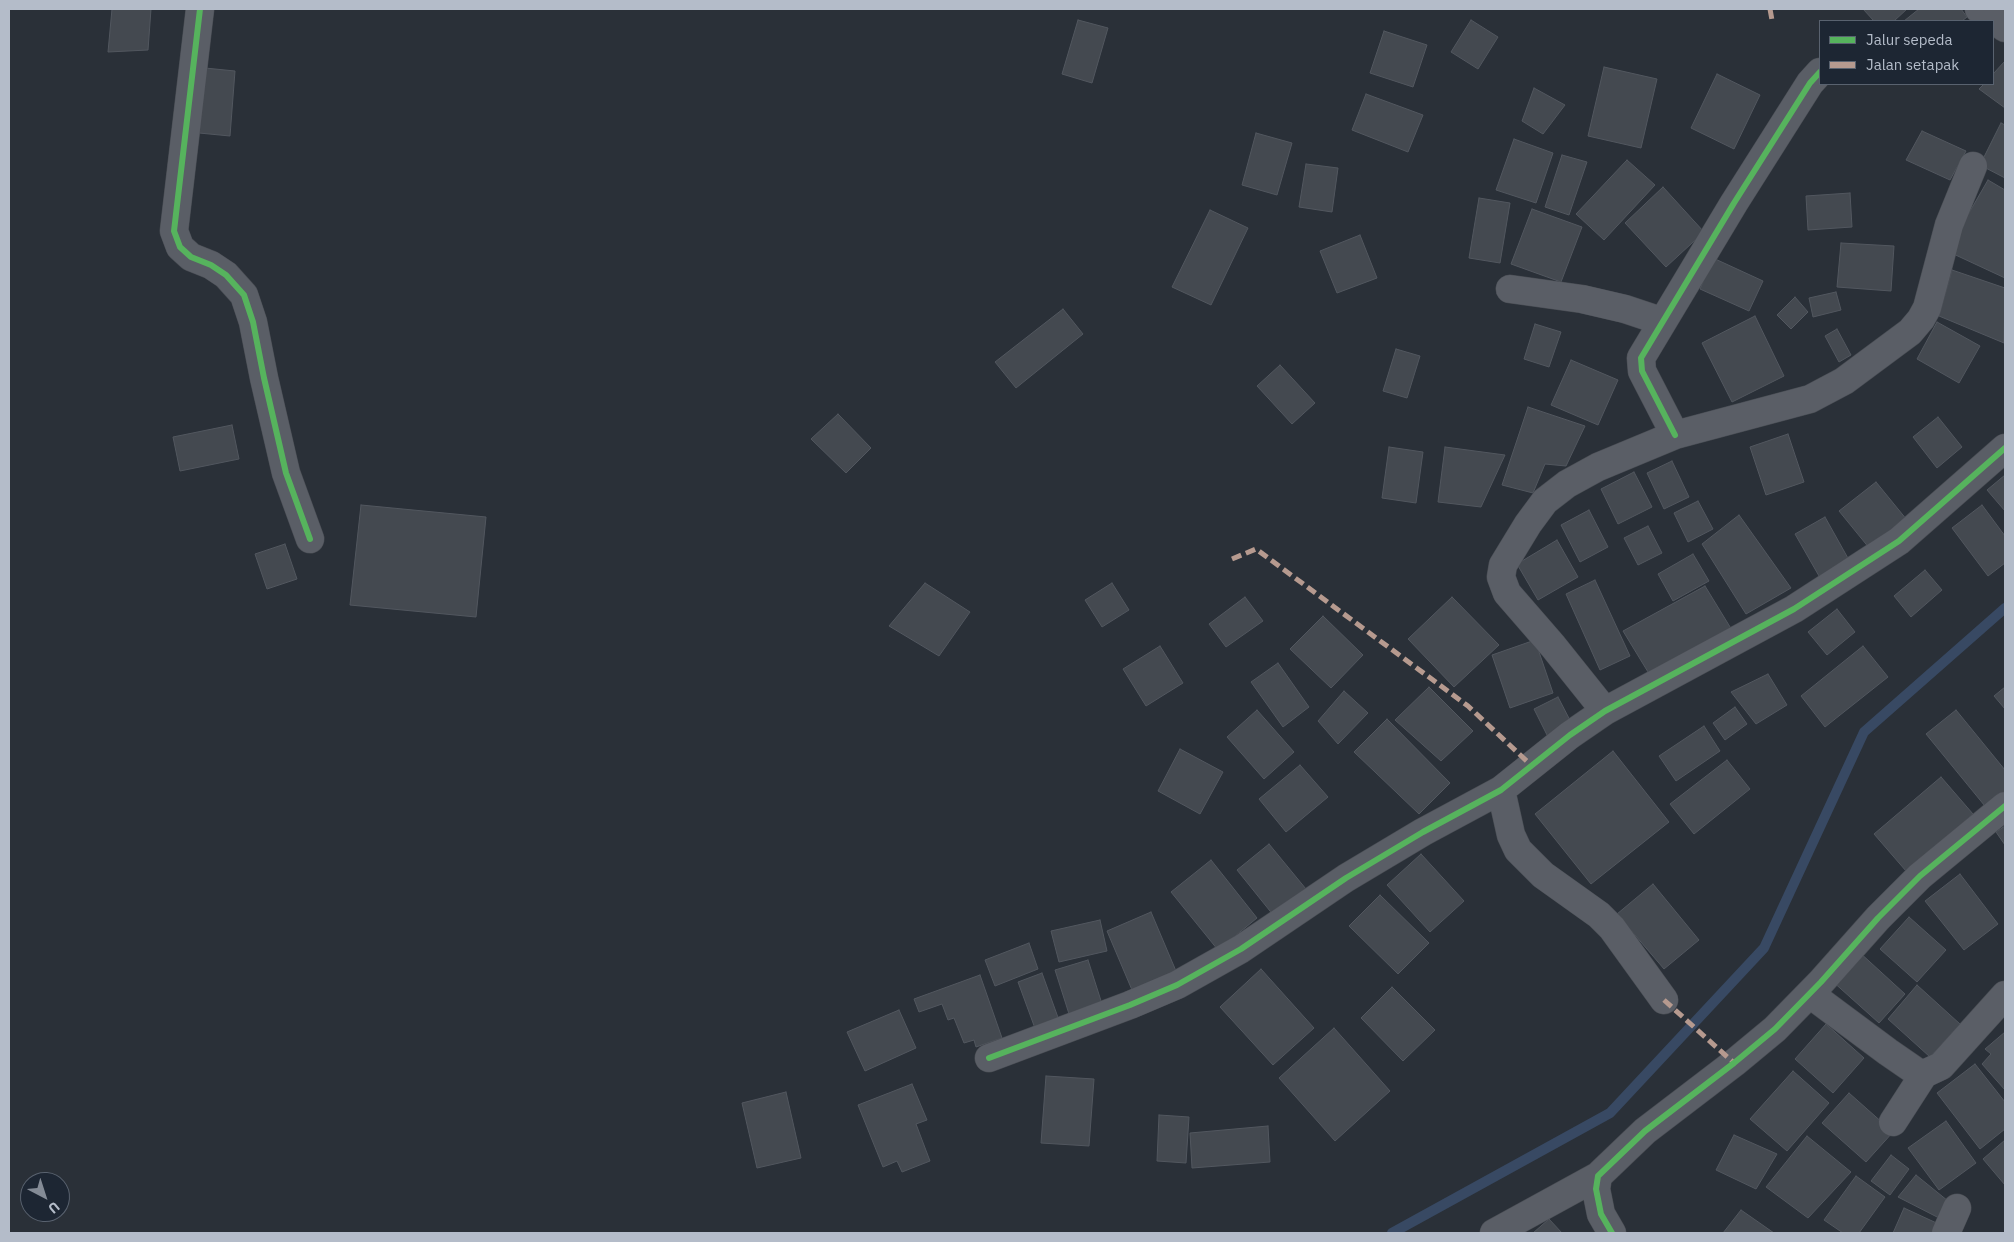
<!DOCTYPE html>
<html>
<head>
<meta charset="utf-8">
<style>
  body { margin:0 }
  #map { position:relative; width:2014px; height:1242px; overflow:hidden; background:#2a3038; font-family:"IBM Plex Sans",sans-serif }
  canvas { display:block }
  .frame { position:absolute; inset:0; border:10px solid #b4bcc9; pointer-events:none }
  .legend { position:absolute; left:1819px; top:20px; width:175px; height:65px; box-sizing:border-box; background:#1d2633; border:1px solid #59626f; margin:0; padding:6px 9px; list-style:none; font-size:15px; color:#b4bcc9 }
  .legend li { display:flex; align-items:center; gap:10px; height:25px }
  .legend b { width:25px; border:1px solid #59626f }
  .north { position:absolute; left:20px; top:1172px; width:50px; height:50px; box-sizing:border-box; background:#1d2633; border:1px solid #59626f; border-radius:50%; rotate:140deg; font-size:14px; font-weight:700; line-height:20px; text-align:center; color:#b4bcc9 }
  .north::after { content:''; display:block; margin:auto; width:18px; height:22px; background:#848b96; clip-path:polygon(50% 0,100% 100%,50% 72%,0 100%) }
</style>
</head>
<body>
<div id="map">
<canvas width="2014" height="1242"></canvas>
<div class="frame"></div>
<ul class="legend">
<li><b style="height:6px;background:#56b35d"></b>Jalur sepeda</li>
<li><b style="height:6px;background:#b69a8f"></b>Jalan setapak</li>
</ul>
<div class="north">U</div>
</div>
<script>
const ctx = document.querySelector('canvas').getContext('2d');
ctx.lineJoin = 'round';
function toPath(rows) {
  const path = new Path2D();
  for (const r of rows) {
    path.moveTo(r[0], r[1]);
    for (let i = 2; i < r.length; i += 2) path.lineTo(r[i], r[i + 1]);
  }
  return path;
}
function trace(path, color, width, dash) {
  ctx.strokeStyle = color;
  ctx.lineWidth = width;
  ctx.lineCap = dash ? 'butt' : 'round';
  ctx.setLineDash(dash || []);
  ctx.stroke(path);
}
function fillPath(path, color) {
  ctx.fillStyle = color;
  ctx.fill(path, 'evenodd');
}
trace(toPath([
  [1392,1233,1610,1113,1764,948,1864,732,2005,608]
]), '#384963', 10);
const building = toPath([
  [112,9,151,9,148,50,108,52,112,9],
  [1863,9,1907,9,1894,21,1874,21,1863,9],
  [1919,9,1961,9,1967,17,1962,21,1904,21,1919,9],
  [1078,20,1108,28,1092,83,1062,74,1078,20],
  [1471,20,1498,37,1478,69,1451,52,1471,20],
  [1384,31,1427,45,1413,87,1370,73,1384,31],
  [2005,61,2005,108,1979,89,1984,84,1993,84,1993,74,2005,61],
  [1604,67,1657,79,1641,148,1588,136,1604,67],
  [205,68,235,71,230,136,199,133,205,68],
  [1717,74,1760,95,1734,149,1691,128,1717,74],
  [1534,88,1565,105,1543,134,1522,121,1534,88],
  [1366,94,1423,115,1408,152,1352,130,1366,94],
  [2001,123,2005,125,2005,178,1980,165,2001,123],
  [1922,131,1966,151,1950,180,1906,160,1922,131],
  [1256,133,1292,143,1277,195,1242,185,1256,133],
  [1514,139,1553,153,1536,203,1496,190,1514,139],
  [1562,155,1587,162,1569,215,1545,207,1562,155],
  [1627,160,1655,185,1604,240,1576,214,1627,160],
  [1306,164,1338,168,1332,212,1299,207,1306,164],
  [1988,180,2005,190,2005,278,1947,251,1988,180],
  [1663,187,1704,232,1666,267,1625,223,1663,187],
  [1850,193,1852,227,1808,230,1806,196,1850,193],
  [1479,198,1510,203,1500,263,1469,258,1479,198],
  [1532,209,1582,227,1561,282,1511,264,1532,209],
  [1210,210,1248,228,1211,305,1172,287,1210,210],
  [1360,235,1377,278,1337,293,1320,251,1360,235],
  [1841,243,1894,246,1891,291,1837,287,1841,243],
  [1713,258,1763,281,1749,311,1700,289,1713,258],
  [1952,270,2005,288,2004,343,1939,316,1952,270],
  [1836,292,1841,310,1813,317,1809,298,1836,292],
  [1795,297,1808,312,1791,329,1777,315,1795,297],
  [1063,309,1083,334,1016,388,995,362,1063,309],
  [1755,316,1784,376,1732,402,1702,343,1755,316],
  [1937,322,1980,346,1959,383,1917,359,1937,322],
  [1535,324,1561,332,1549,367,1524,359,1535,324],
  [1837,329,1851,355,1839,362,1825,336,1837,329],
  [1396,349,1420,356,1407,398,1383,391,1396,349],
  [1571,360,1618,380,1598,425,1551,405,1571,360],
  [1280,365,1315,403,1292,424,1257,386,1280,365],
  [1528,407,1585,426,1566,466,1545,464,1533,493,1502,485,1528,407],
  [838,414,871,448,846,473,811,439,838,414],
  [1938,417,1962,447,1937,468,1913,437,1938,417],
  [232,425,239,459,180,471,173,437,232,425],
  [1788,434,1804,482,1766,495,1750,447,1788,434],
  [1389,447,1423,452,1416,503,1382,498,1389,447],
  [1445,447,1505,455,1481,507,1438,502,1445,447],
  [1672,461,1689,497,1664,509,1647,473,1672,461],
  [1634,472,1652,507,1618,524,1601,489,1634,472],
  [2005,475,2005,511,1987,490,2005,475],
  [1876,482,1907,520,1870,549,1839,511,1876,482],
  [1698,501,1713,529,1688,542,1674,513,1698,501],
  [361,505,486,517,476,617,350,605,361,505],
  [1982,505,2005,536,2005,563,1988,576,1952,528,1982,505],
  [1589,510,1608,547,1580,562,1561,525,1589,510],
  [1739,515,1791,588,1746,614,1702,544,1739,515],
  [1825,517,1849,560,1819,576,1795,534,1825,517],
  [1648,526,1662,553,1638,565,1624,538,1648,526],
  [1557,540,1578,577,1538,600,1517,564,1557,540],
  [285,544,297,579,267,589,255,554,285,544],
  [1693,554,1709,581,1673,601,1658,574,1693,554],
  [1925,570,1942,590,1911,617,1894,596,1925,570],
  [1595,580,1630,656,1600,670,1566,594,1595,580],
  [925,583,970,612,939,656,889,626,925,583],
  [1112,583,1129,610,1102,627,1085,600,1112,583],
  [1705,586,1735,635,1648,672,1623,631,1705,586],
  [1245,597,1263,621,1226,647,1209,624,1245,597],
  [1452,597,1499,645,1454,687,1408,639,1452,597],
  [1837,609,1855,632,1827,655,1808,632,1837,609],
  [1323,616,1363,655,1331,688,1290,649,1323,616],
  [1535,640,1553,693,1510,708,1492,655,1535,640],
  [1160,646,1183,683,1146,706,1123,669,1160,646],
  [1863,646,1888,677,1825,727,1801,696,1863,646],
  [1278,663,1309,707,1283,727,1251,682,1278,663],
  [1768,674,1787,705,1756,724,1731,692,1768,674],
  [1429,687,1473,731,1441,761,1395,720,1429,687],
  [2005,687,2005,709,1994,696,2005,687],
  [1344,691,1368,713,1338,744,1318,721,1344,691],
  [1558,697,1573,726,1549,739,1534,709,1558,697],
  [1735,707,1747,724,1725,740,1713,723,1735,707],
  [1257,710,1294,752,1264,779,1227,737,1257,710],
  [1956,710,2005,770,2005,798,1989,811,1926,734,1956,710],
  [1387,719,1450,783,1419,814,1354,752,1387,719],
  [1704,726,1720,751,1676,781,1659,756,1704,726],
  [1180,749,1223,772,1200,814,1158,791,1180,749],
  [1613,751,1669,822,1591,884,1535,814,1613,751],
  [1727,760,1750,789,1694,834,1670,804,1727,760],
  [1300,765,1328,797,1286,832,1259,799,1300,765],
  [1941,777,1973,814,1906,871,1874,834,1941,777],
  [2005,826,2005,845,1996,832,2005,826],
  [1269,844,1306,889,1274,916,1237,870,1269,844],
  [1421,854,1464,901,1430,932,1387,885,1421,854],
  [1211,860,1257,918,1218,950,1171,892,1211,860],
  [1960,874,1998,924,1964,950,1925,901,1960,874],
  [1653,884,1699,940,1664,969,1617,914,1653,884],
  [1380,895,1429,943,1398,974,1349,926,1380,895],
  [1151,912,1176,971,1132,990,1107,931,1151,912],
  [1909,917,1946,950,1917,982,1880,949,1909,917],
  [1100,920,1107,951,1059,962,1051,931,1100,920],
  [1029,943,1038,969,995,986,985,960,1029,943],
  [1858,951,1905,994,1879,1023,1831,980,1858,951],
  [1088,960,1103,1007,1070,1017,1055,970,1088,960],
  [1261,969,1314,1028,1273,1065,1220,1007,1261,969],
  [1042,973,1060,1023,1036,1031,1018,982,1042,973],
  [980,975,1002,1038,976,1047,974,1040,964,1043,954,1018,948,1020,942,1004,919,1012,914,999,980,975],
  [1917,985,1960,1024,1930,1057,1888,1019,1917,985],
  [1392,987,1435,1030,1403,1061,1361,1018,1392,987],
  [899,1010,916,1048,865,1071,847,1032,899,1010],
  [1826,1024,1864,1058,1833,1093,1795,1059,1826,1024],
  [1334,1028,1390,1091,1335,1141,1279,1078,1334,1028],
  [2005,1032,2005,1090,1982,1064,1991,1054,1985,1049,2005,1032],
  [1975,1064,2005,1102,2005,1129,1980,1149,1937,1093,1975,1064],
  [1793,1071,1829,1103,1787,1151,1750,1119,1793,1071],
  [1046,1076,1094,1079,1089,1146,1041,1143,1046,1076],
  [912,1084,927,1120,916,1124,930,1161,902,1172,897,1161,883,1167,858,1105,912,1084],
  [786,1092,801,1158,757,1168,742,1103,786,1092],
  [1849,1093,1893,1132,1866,1162,1822,1123,1849,1093],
  [1159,1115,1189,1117,1186,1163,1157,1161,1159,1115],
  [1946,1121,1976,1163,1939,1190,1908,1148,1946,1121],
  [1268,1126,1270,1162,1192,1168,1190,1133,1268,1126],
  [1734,1135,1777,1154,1756,1189,1716,1170,1734,1135],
  [1807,1136,1851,1172,1808,1218,1766,1187,1807,1136],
  [2005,1140,2005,1185,1983,1159,2005,1140],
  [1891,1155,1909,1169,1890,1195,1871,1181,1891,1155],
  [1916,1175,1953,1205,1941,1219,1898,1197,1916,1175],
  [1856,1176,1885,1197,1859,1233,1843,1233,1824,1220,1856,1176],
  [1904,1208,1943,1226,1940,1233,1893,1233,1904,1208],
  [1741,1210,1774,1233,1723,1233,1741,1210],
  [1549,1219,1562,1233,1533,1233,1549,1219]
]);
fillPath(building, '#444950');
trace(building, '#52575f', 1);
const minor = toPath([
  [200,9,174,231,180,247,191,257,211,265,226,275,244,295,253,322,264,378,286,473,310,539],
  [1979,9,2005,28],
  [1510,289,1582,299,1625,309,1661,321],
  [1675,435,1642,371,1641,358,1734,203,1810,83,1820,72],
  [1605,711,1553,646,1507,593,1501,577,1503,565,1528,524,1545,501,1567,484,1598,467,1675,435,1810,399,1844,381,1910,332,1921,319,1927,308,1949,225,1973,166],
  [1501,790,1511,835,1518,850,1543,875,1599,915,1612,928,1664,1000],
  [1810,994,1888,1052,1917,1072,1924,1074,1941,1066,2005,995],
  [989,1058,1130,1005,1177,985,1241,949,1346,878,1423,832,1501,790,1570,735,1605,711,1794,609,1899,541,2005,448],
  [1893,1122,1924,1074],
  [1494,1233,1598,1176],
  [1612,1233,1601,1214,1596,1189,1598,1176,1645,1131,1734,1063,1775,1029,1821,982,1878,918,1920,876,2005,806],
  [1946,1233,1957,1208]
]);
trace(minor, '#484c53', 29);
trace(minor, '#5a5e66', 28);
trace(toPath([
  [1770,9,1772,20],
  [1232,559,1256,549,1468,706,1531,765],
  [1664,1000,1734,1063]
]), '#b69a8f', 5, [10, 5]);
trace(toPath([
  [200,9,174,231,180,247,191,257,211,265,226,275,244,295,253,322,264,378,286,473,310,539],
  [1675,435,1642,371,1641,358,1734,203,1810,83,1820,72],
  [989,1058,1130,1005,1177,985,1241,949,1346,878,1423,832,1501,790,1570,735,1605,711,1794,609,1899,541,2005,448],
  [1612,1233,1601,1214,1596,1189,1598,1176,1645,1131,1734,1063,1775,1029,1821,982,1878,918,1920,876,2005,806]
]), '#56b35d', 6);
</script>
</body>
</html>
